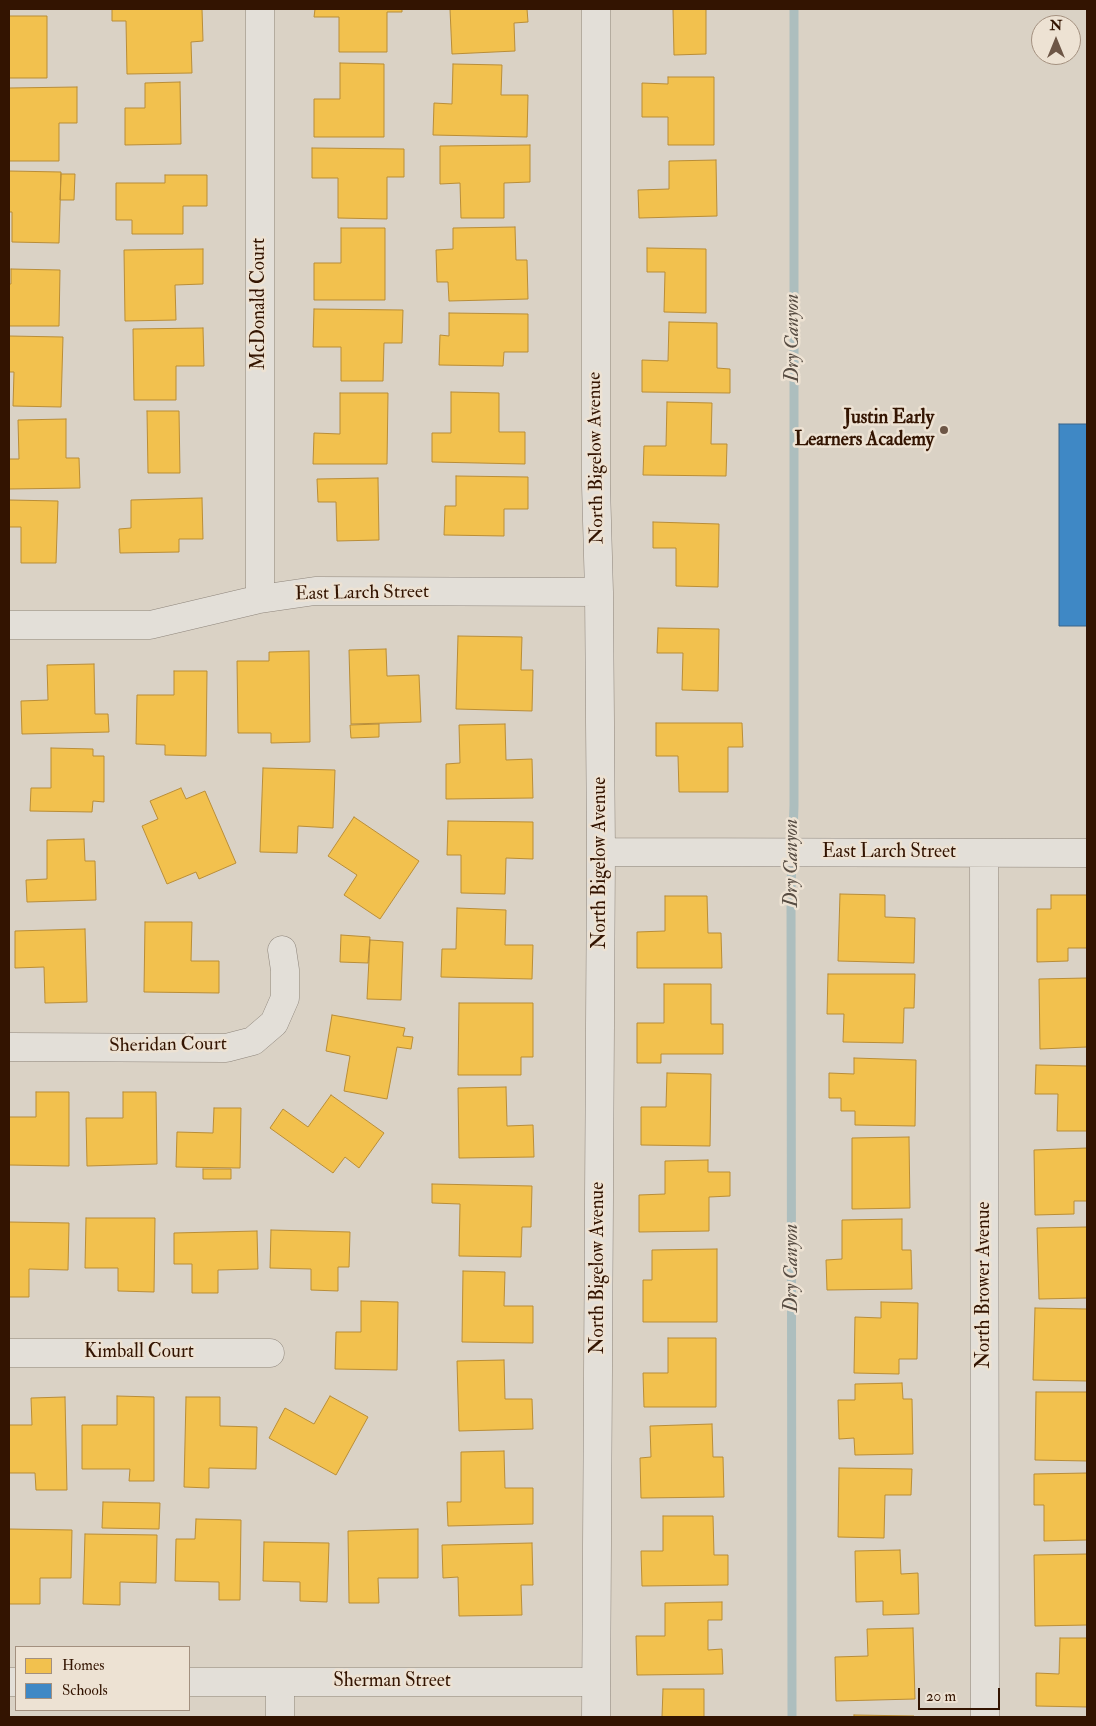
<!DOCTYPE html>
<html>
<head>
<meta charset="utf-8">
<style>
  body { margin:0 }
  #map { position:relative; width:1096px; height:1726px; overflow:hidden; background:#dad2c5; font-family:"IM FELL Double Pica",serif }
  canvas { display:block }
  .frame { position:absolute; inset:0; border:10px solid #331401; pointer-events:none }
  .legend { position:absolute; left:15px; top:1646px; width:175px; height:65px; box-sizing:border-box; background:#ede2d3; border:1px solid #a3907f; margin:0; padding:6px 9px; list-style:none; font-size:15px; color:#331401 }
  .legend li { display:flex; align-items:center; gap:10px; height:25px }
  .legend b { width:25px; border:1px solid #a3907f }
  .north { position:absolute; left:1031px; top:15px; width:50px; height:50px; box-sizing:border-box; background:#ede2d3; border:1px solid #a3907f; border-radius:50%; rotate:0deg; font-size:14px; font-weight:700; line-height:20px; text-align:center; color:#331401 }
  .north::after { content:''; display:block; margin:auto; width:18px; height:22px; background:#6d5646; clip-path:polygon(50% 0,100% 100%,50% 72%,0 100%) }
  .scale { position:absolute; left:918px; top:1688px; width:82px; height:22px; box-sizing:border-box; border:2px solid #331401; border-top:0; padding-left:6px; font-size:15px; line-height:18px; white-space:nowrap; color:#331401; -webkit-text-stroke:4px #ede2d3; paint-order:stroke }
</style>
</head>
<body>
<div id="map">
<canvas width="1096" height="1726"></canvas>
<div class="frame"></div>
<ul class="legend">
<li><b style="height:14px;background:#f2c14e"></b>Homes</li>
<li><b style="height:14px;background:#3f88c5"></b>Schools</li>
</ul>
<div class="north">N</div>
<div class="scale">20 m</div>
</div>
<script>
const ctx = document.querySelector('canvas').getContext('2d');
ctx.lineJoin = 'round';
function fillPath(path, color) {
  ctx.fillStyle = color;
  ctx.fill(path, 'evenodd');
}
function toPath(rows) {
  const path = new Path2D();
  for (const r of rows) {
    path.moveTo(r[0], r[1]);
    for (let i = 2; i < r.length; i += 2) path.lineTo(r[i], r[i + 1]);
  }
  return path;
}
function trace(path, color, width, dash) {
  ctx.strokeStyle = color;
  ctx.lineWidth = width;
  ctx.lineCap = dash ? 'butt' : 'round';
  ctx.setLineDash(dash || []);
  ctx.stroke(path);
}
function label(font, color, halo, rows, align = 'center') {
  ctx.font = font + ' "IM FELL Double Pica",serif';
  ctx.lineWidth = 5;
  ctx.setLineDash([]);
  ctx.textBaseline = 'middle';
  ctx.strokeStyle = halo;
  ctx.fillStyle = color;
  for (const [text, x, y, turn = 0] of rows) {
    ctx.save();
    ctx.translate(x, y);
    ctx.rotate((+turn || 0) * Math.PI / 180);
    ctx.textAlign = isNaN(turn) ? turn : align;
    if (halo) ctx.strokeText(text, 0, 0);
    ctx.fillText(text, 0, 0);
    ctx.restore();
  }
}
const homes = toPath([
  [112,9,202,9,203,41,191,42,192,73,127,74,126,21,112,21,112,9],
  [315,9,402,9,402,12,387,12,387,52,339,52,339,17,314,17,315,9],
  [450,9,527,9,528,22,514,23,515,51,452,54,450,9],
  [673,9,706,9,706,54,674,55,673,9],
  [9,16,47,16,47,78,9,78,9,16],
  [340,63,384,64,384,137,314,137,314,99,340,99,340,63],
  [453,64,502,65,501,95,528,95,527,137,433,135,434,103,452,104,453,64],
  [668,77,714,77,714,145,668,145,668,117,642,117,642,83,668,84,668,77],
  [180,82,181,144,125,145,125,108,145,108,145,83,180,82],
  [77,87,77,123,59,123,59,161,9,161,9,88,77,87],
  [530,145,530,182,504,183,504,218,461,218,460,183,440,184,440,146,530,145],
  [312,148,404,149,404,177,387,177,387,219,338,218,338,178,312,178,312,148],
  [716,160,717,216,639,218,638,190,669,189,669,161,716,160],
  [9,171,61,172,59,243,12,242,12,212,9,212,9,171],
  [61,174,75,174,74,200,60,200,61,174],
  [165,175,207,175,207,206,183,206,183,234,132,234,132,220,116,220,116,183,165,183,165,175],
  [515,227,516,260,527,260,528,299,449,301,448,282,437,282,436,250,453,249,453,228,515,227],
  [341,228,385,228,385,300,314,300,314,263,341,263,341,228],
  [647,248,706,249,706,313,664,312,665,272,647,272,647,248],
  [203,249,203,284,175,285,176,320,125,321,124,250,203,249],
  [11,269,60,270,59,326,9,326,9,284,11,284,11,269],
  [314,309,403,310,402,343,384,343,383,381,341,381,341,347,313,347,314,309],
  [449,313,528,314,528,352,504,352,503,366,439,365,440,335,449,336,449,313],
  [669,322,717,323,717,368,730,369,730,393,642,392,642,360,668,361,669,322],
  [203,328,204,366,176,366,176,400,134,400,133,329,203,328],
  [9,336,63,337,61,407,13,406,14,372,9,372,9,336],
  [451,392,499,393,499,432,525,432,525,464,432,462,432,433,451,433,451,392],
  [340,393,388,393,387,464,313,464,314,433,340,434,340,393],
  [667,402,712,403,711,444,727,444,726,476,643,475,644,446,666,446,667,402],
  [147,411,179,411,180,473,148,473,147,411],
  [66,419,66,458,79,458,80,488,9,489,9,459,19,459,18,420,66,419],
  [456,476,528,477,528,509,504,509,504,536,444,535,445,506,456,506,456,476],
  [378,478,379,540,337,541,336,502,318,502,317,479,378,478],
  [202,498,203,539,179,539,179,552,120,553,119,529,131,528,131,500,202,498],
  [9,500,58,501,56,563,21,563,21,527,9,527,9,500],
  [653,522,719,524,718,587,676,586,676,548,653,548,653,522],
  [658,628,719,629,718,691,682,690,683,653,657,653,658,628],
  [458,636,522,637,521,670,533,670,532,711,456,709,458,636],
  [386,649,387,676,419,675,421,722,351,724,349,650,386,649],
  [309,651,310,742,271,743,271,733,238,733,237,661,269,661,269,652,309,651],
  [94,664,95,714,108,714,109,732,22,734,21,701,48,700,47,665,94,664],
  [174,671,207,671,206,756,165,755,165,745,136,744,137,695,174,695,174,671],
  [656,723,742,723,743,747,728,747,728,792,679,792,678,756,656,756,656,723],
  [379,724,379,737,351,738,350,725,379,724],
  [505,724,506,760,532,759,533,798,446,799,446,764,460,763,459,725,505,724],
  [51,748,93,749,93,756,104,756,104,802,93,801,92,812,30,811,31,788,51,788,51,748],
  [263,768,335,770,333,828,298,826,297,853,260,852,263,768],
  [181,788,186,799,205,791,236,863,199,879,196,872,167,884,142,826,158,819,150,801,181,788],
  [354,817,419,861,380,919,344,895,357,875,328,856,354,817],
  [448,821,533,822,533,859,506,858,505,894,461,893,461,855,447,855,448,821],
  [84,839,85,861,95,861,96,900,27,902,26,880,47,879,47,840,84,839],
  [840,894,885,895,885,917,915,918,914,963,838,961,840,894],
  [1051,895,1087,895,1087,948,1068,948,1068,961,1037,962,1037,909,1051,909,1051,895],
  [665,896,707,896,708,933,721,933,722,968,637,968,637,932,665,931,665,896],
  [457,908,506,910,505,945,533,945,532,979,441,977,442,949,456,949,457,908],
  [145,922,192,922,191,961,219,961,219,993,144,992,145,922],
  [85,929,87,1002,45,1003,44,967,15,968,15,931,85,929],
  [341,935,370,937,368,963,340,962,341,935],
  [370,940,403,942,401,1000,367,999,370,940],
  [828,974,915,974,914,1008,904,1008,903,1043,843,1042,844,1014,827,1014,828,974],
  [1087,978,1087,1047,1040,1049,1039,979,1087,978],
  [664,984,711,984,711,1024,723,1024,723,1054,661,1054,661,1063,637,1063,637,1023,664,1023,664,984],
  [459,1003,533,1003,533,1057,521,1057,521,1075,458,1075,459,1003],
  [332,1015,405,1028,403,1036,413,1037,411,1049,397,1047,387,1099,344,1091,350,1056,326,1051,332,1015],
  [854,1058,916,1060,915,1126,855,1125,855,1111,841,1111,841,1098,829,1098,829,1073,854,1074,854,1058],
  [1036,1065,1087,1066,1087,1131,1057,1131,1058,1094,1035,1094,1036,1065],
  [667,1073,711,1074,710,1146,641,1145,641,1107,666,1107,667,1073],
  [506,1087,507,1126,533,1125,534,1157,459,1158,458,1088,506,1087],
  [36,1092,69,1092,69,1166,9,1165,9,1117,36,1117,36,1092],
  [123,1092,156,1092,157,1164,87,1166,86,1118,123,1118,123,1092],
  [331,1095,384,1133,359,1168,345,1157,333,1173,270,1128,283,1109,308,1127,331,1095],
  [214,1108,241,1108,240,1168,176,1167,177,1132,213,1133,214,1108],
  [909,1137,910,1208,852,1209,852,1138,909,1137],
  [1087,1148,1087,1201,1074,1201,1074,1214,1035,1215,1034,1150,1087,1148],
  [708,1160,708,1172,730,1172,730,1196,709,1197,709,1231,639,1232,639,1195,665,1194,665,1161,708,1160],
  [203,1169,231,1169,231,1179,203,1179,203,1169],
  [432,1184,532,1186,531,1227,522,1227,521,1257,459,1256,460,1204,432,1203,432,1184],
  [86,1218,155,1218,154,1292,118,1291,118,1268,85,1268,86,1218],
  [902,1219,902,1250,911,1250,912,1289,827,1290,826,1260,842,1259,842,1220,902,1219],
  [9,1222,69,1223,68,1270,29,1269,29,1297,9,1297,9,1222],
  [1087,1227,1087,1298,1039,1299,1037,1228,1087,1227],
  [271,1230,350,1232,349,1267,338,1267,338,1291,311,1290,311,1269,270,1268,271,1230],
  [257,1231,258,1269,218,1270,218,1293,192,1293,192,1264,174,1264,174,1233,257,1231],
  [717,1249,717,1322,643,1322,643,1280,652,1280,652,1250,717,1249],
  [463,1271,505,1272,504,1306,533,1306,533,1343,462,1342,463,1271],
  [361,1301,398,1302,397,1370,335,1369,336,1332,361,1332,361,1301],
  [881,1302,918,1303,917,1359,899,1359,899,1374,854,1373,855,1317,881,1318,881,1302],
  [1035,1308,1087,1309,1087,1381,1033,1380,1035,1308],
  [668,1338,716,1338,716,1407,644,1407,643,1373,668,1373,668,1338],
  [504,1360,505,1399,532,1399,533,1429,459,1431,457,1361,504,1360],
  [902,1383,903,1399,912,1399,913,1454,855,1455,854,1438,839,1439,838,1400,855,1400,855,1384,902,1383],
  [1036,1392,1087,1392,1087,1461,1035,1460,1036,1392],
  [117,1396,154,1397,154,1481,129,1481,130,1469,82,1469,82,1425,117,1425,117,1396],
  [330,1396,368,1417,336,1475,269,1438,285,1408,314,1424,330,1396],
  [65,1397,67,1490,36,1490,35,1473,9,1473,9,1425,32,1425,31,1398,65,1397],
  [186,1397,220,1397,220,1426,257,1427,256,1469,209,1468,209,1488,184,1487,186,1397],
  [712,1424,713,1457,723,1457,724,1497,641,1498,640,1458,651,1457,650,1426,712,1424],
  [504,1451,505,1488,533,1488,533,1524,448,1526,447,1502,461,1502,461,1452,504,1451],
  [839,1468,912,1469,911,1495,885,1495,884,1538,838,1537,839,1468],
  [1087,1473,1087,1540,1044,1541,1044,1505,1034,1505,1034,1474,1087,1473],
  [103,1502,160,1503,159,1529,102,1528,103,1502],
  [663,1516,713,1516,714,1555,728,1555,728,1585,642,1586,641,1551,663,1551,663,1516],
  [196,1519,241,1520,240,1600,219,1600,219,1582,175,1581,176,1539,195,1539,196,1519],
  [9,1529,72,1530,71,1578,40,1578,40,1604,9,1604,9,1529],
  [418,1529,418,1578,378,1578,379,1603,349,1603,348,1531,418,1529],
  [85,1534,157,1535,156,1583,120,1582,120,1605,83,1604,85,1534],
  [264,1542,329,1543,327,1602,300,1601,300,1582,263,1581,264,1542],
  [532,1543,533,1585,521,1585,522,1615,459,1616,458,1577,443,1578,442,1545,532,1543],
  [900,1550,901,1574,918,1573,919,1614,883,1615,883,1601,856,1602,855,1551,900,1550],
  [1087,1554,1087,1625,1035,1626,1034,1555,1087,1554],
  [722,1602,722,1620,708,1620,708,1650,722,1649,723,1674,637,1675,636,1636,665,1636,665,1603,722,1602],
  [913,1628,915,1699,836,1701,835,1657,868,1656,867,1629,913,1628],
  [1060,1638,1087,1638,1087,1707,1036,1706,1036,1673,1059,1674,1060,1638],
  [663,1689,704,1689,704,1717,662,1717,663,1689],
  [854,1715,914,1716,914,1717,854,1717,854,1715]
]);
fillPath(homes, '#f2c14e');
trace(homes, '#b98d37', 1);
const schools = toPath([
  [1059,424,1087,424,1087,626,1059,626,1059,424]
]);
fillPath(schools, '#3f88c5');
trace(schools, '#3b658a', 1);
trace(toPath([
  [792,1717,791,888,794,806,794,9]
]), '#adbebe', 9);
const minor = toPath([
  [260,599,260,9],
  [9,625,150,625,260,599,315,591,599,592],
  [601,852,1087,853],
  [984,853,985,1717],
  [9,1047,226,1048,253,1041,274,1023,285,998,285,970,282,950],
  [9,1353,270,1353],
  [9,1682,16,1682],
  [189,1682,596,1682],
  [280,1682,280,1717],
  [596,1717,601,852,599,592,596,485,596,9]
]);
trace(minor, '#8e857b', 29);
trace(minor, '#e3dfd8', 28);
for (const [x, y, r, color] of [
  [944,430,5,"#6d5646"]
]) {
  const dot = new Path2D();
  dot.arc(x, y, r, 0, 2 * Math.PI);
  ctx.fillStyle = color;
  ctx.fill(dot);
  trace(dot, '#ede2d3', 2);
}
label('19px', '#331401', '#ede2d3', [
  ["McDonald Court",260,304,-90],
  ["North Bigelow Avenue",597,458,-91],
  ["East Larch Street",362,594,-1],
  ["East Larch Street",889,853],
  ["North Bigelow Avenue",601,863,-90],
  ["Sheridan Court",168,1046,-1],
  ["North Bigelow Avenue",599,1268,-90],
  ["North Brower Avenue",985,1285,-90],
  ["Kimball Court",139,1353],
  ["Sherman Street",392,1682]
]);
label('bold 19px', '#331401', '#ede2d3', [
  ["Justin Early",934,419],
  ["Learners Academy",934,441]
], 'right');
label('italic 20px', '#574c42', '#ede2d3', [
  ["Dry Canyon",794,338,-90],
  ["Dry Canyon",793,863,-90],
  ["Dry Canyon",793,1268,-90]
]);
</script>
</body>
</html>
